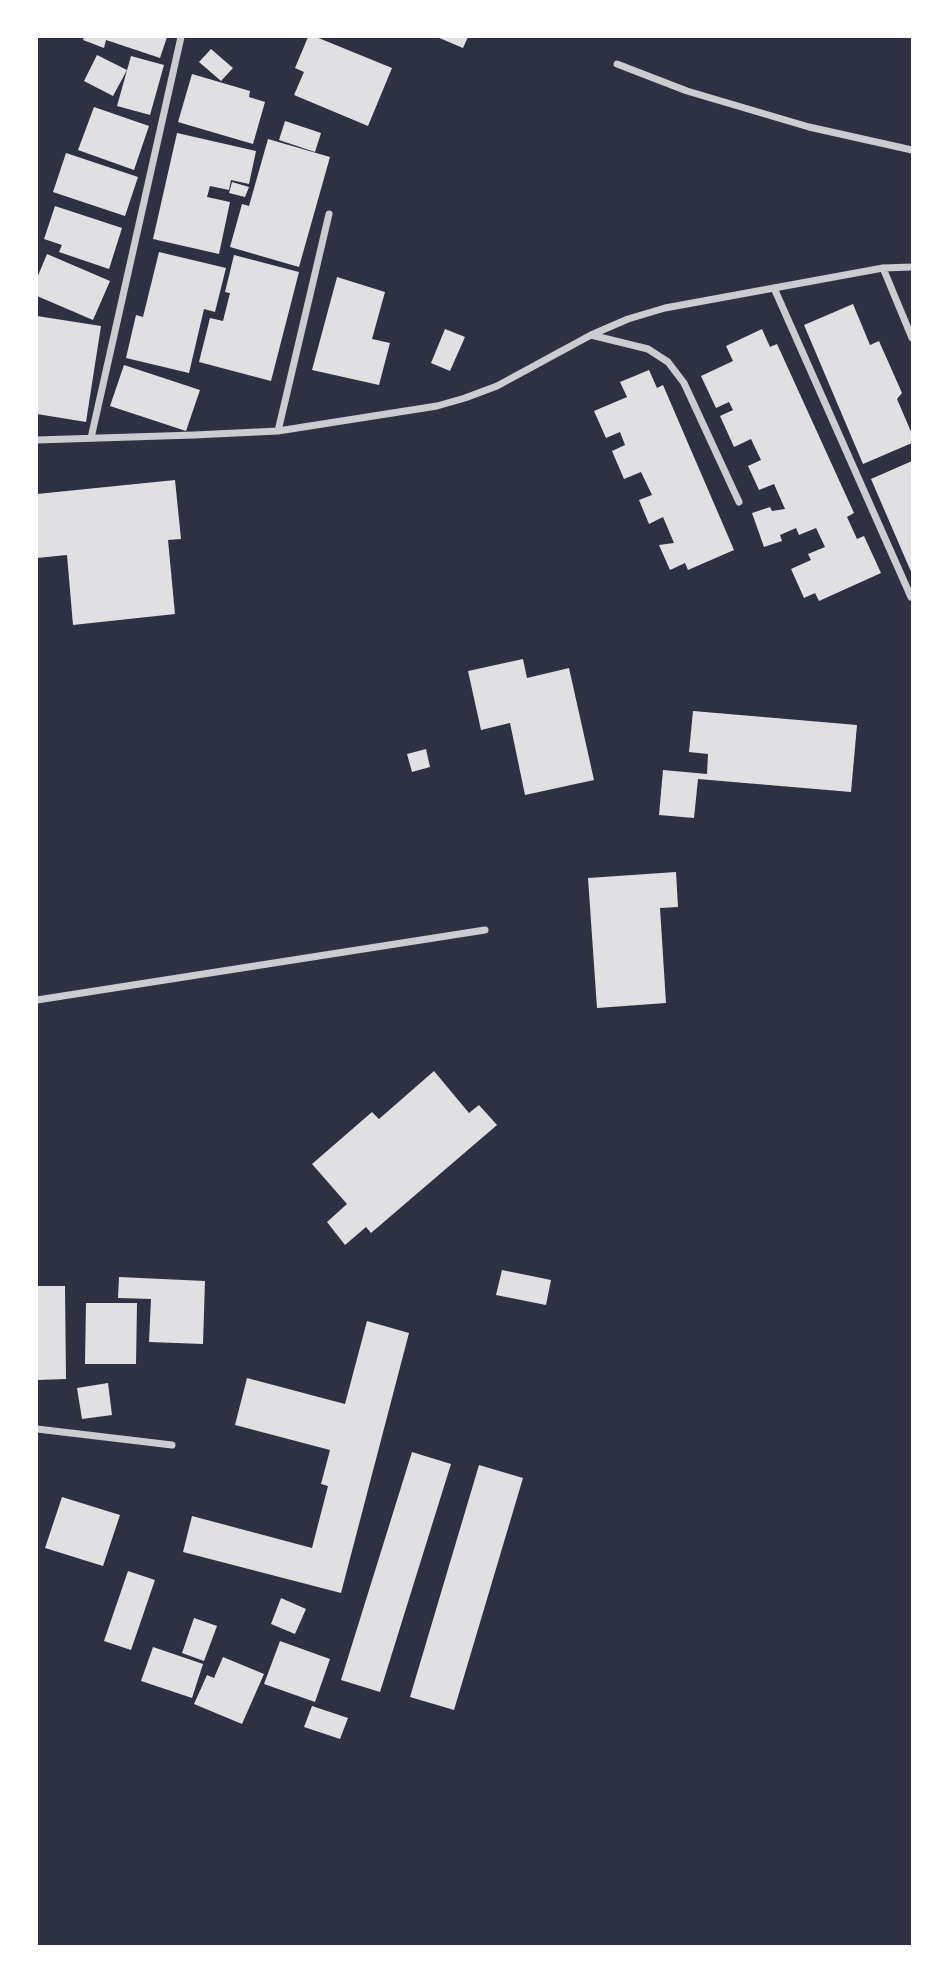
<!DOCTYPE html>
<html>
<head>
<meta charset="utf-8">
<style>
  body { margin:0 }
  #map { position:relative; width:949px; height:1983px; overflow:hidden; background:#2d3142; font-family:Quicksand,sans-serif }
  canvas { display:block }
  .frame { position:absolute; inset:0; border:38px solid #fff; pointer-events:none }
</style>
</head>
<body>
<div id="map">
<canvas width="949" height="1983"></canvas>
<div class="frame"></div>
</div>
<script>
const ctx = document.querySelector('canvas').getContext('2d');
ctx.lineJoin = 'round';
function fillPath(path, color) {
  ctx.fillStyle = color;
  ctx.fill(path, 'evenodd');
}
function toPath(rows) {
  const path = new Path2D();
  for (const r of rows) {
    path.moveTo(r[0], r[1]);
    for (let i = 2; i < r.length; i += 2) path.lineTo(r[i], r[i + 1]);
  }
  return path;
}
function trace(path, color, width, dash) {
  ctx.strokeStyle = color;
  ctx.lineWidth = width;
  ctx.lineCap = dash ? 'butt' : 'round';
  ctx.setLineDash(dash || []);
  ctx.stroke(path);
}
fillPath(toPath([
  [84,37,167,37,160,58,106,40,104,48,83,40],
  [308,37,316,37,392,68,368,126,294,95,304,72,295,68],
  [437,37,468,37,463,48],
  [211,49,233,68,221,81,199,62],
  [97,55,127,70,113,96,84,81],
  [131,56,164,65,150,115,117,106],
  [192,74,250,91,249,97,265,102,253,144,178,122],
  [94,107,149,126,134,170,78,150],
  [285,121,321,133,315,152,279,140],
  [177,133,256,151,249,184,231,180,229,190,210,186,207,197,230,202,219,254,153,239],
  [268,139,330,157,299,267,230,247,242,204,249,206],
  [66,153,138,177,125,216,53,192],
  [232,182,249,187,245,197,229,193],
  [55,206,122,228,109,269,59,252,62,245,44,239],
  [159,252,226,268,215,312,204,309,189,373,126,358,136,315,143,317],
  [47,254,110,281,93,320,37,296,37,278],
  [234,255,299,272,271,381,199,362,210,318,223,321,230,293,225,292],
  [337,277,385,292,372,339,390,343,379,385,312,370],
  [853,304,870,345,879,341,902,393,897,399,912,434,912,443,863,464,804,325],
  [37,316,101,326,86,422,37,414],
  [445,329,465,337,450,371,431,363],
  [762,329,770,347,777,344,854,513,847,517,857,539,864,536,881,573,819,601,815,593,804,598,791,569,811,560,808,554,825,547,816,528,799,535,796,528,780,535,782,541,764,547,752,513,770,507,772,511,785,509,774,484,759,490,748,466,761,460,751,439,734,447,720,416,733,410,729,402,716,408,701,376,733,361,726,346],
  [124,365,200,390,186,431,110,406],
  [649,370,657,388,663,385,734,550,688,570,685,563,670,570,659,545,674,543,663,517,649,524,639,500,652,495,641,472,624,479,612,451,625,445,620,432,606,438,594,411,627,397,620,382],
  [912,461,912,574,871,479],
  [175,480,181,539,168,540,175,614,73,625,67,555,37,558,37,494],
  [523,659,527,678,569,668,594,780,525,795,510,723,481,730,468,671],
  [693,711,857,725,851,792,698,779,694,818,659,815,663,770,707,774,708,754,689,752],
  [426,749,430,767,412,772,407,754],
  [676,872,678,907,660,908,666,1003,597,1008,588,878],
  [434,1071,469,1113,479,1105,497,1125,371,1233,366,1227,345,1245,327,1222,347,1204,312,1164,372,1112,379,1119],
  [502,1270,551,1280,546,1305,496,1295],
  [119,1277,205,1281,203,1344,149,1342,151,1299,118,1298],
  [37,1286,65,1286,66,1379,37,1380],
  [86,1303,137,1303,136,1364,85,1364],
  [367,1321,409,1333,341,1593,183,1552,192,1516,312,1548,328,1486,321,1484,330,1450,235,1425,247,1378,345,1404],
  [108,1383,112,1415,82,1419,77,1388],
  [412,1452,451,1464,380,1692,341,1680],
  [479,1465,523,1478,454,1710,410,1697],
  [62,1497,120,1515,103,1566,45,1548],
  [128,1571,155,1580,131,1650,104,1641],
  [281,1598,306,1609,295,1634,271,1624],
  [194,1618,217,1626,204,1661,182,1653],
  [280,1641,330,1659,315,1702,264,1684],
  [153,1647,203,1664,192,1698,141,1681],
  [223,1657,264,1674,242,1724,194,1704,207,1675,214,1678],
  [312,1706,348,1718,340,1739,304,1727]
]), '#e0e0e3');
trace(toPath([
  [617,64,687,91,809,127,912,150],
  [883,268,912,338],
  [774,288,911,597],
  [591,335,648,349,668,362,684,383,739,502],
  [278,431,329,214],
  [91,438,181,37],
  [37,440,194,435,278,431,437,406,465,398,497,386,591,335,628,319,665,308,883,268,912,267],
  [37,1000,485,930],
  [37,1429,172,1445]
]), '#caccd0', 7);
</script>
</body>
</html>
